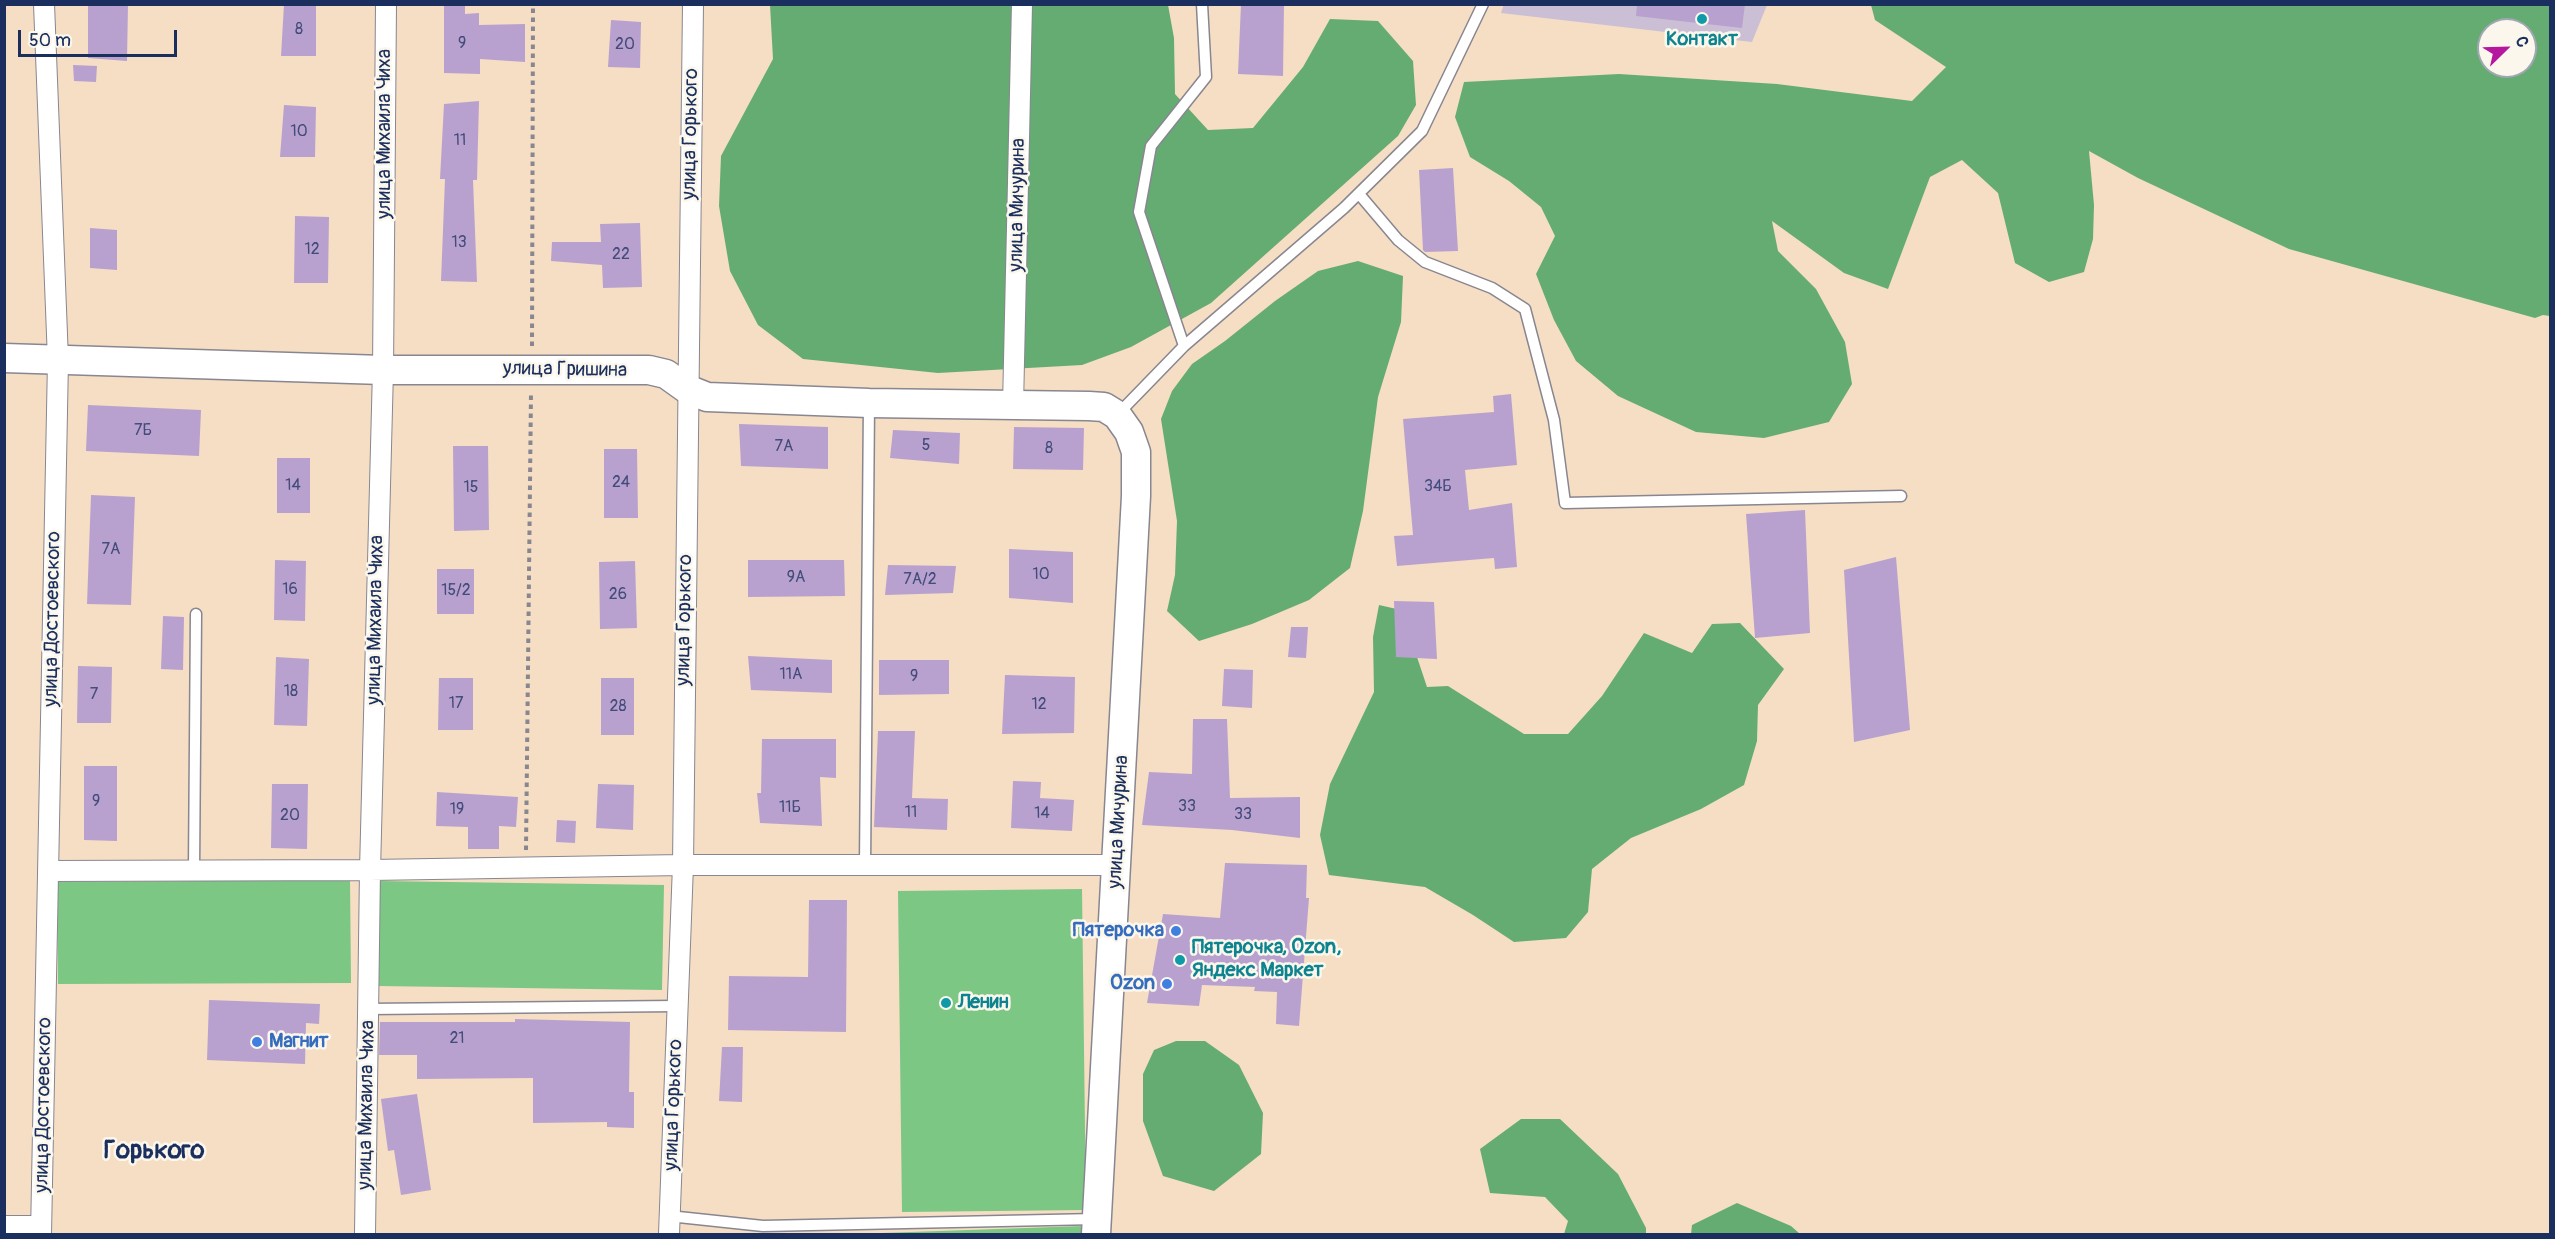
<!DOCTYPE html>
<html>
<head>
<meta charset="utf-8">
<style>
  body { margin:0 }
  #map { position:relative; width:2555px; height:1239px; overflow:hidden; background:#f5dec3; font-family:Pangolin,sans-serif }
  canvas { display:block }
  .frame { position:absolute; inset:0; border:6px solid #1b2f5e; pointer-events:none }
  .north { position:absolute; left:2477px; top:18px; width:60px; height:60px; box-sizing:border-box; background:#fbf7ec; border:2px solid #a1a7b3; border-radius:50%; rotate:67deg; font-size:16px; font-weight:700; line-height:24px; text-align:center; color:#1b2f5e }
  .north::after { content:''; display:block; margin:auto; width:21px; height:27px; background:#b5179e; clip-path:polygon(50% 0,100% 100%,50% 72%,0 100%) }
  .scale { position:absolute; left:18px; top:30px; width:159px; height:27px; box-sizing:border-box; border:3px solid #1b2f5e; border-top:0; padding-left:8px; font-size:18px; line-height:21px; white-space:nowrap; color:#1b2f5e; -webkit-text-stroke:4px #fbf7ec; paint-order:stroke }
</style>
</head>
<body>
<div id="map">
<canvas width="2555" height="1239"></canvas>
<div class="frame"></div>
<div class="north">С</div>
<div class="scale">50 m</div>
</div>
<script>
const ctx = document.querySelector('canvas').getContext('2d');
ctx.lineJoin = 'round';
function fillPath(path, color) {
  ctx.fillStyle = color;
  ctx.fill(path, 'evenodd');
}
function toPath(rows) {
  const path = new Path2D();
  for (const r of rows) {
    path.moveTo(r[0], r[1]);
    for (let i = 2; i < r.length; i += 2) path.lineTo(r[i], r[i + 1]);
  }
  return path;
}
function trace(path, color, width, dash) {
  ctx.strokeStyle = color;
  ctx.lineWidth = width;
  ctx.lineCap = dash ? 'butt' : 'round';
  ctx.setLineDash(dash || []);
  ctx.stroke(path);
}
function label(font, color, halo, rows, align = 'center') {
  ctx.font = font + ' Pangolin,sans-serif';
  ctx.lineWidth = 5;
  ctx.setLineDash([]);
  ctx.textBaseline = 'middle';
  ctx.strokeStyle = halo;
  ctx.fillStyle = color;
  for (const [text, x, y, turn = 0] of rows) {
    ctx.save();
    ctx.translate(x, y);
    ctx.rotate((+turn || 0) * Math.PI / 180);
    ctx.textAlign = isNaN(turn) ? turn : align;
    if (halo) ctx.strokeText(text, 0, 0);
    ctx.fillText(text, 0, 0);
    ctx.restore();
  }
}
fillPath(toPath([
  [1504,4,1767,5,1752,42,1501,13]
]), '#cbbfd5');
fillPath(toPath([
  [350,880,351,983,58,984,57,882],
  [379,881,664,885,662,990,378,986],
  [1082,889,1086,1210,902,1212,898,891],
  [1083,1226,1082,1234,882,1234,882,1233]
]), '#7cc784');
fillPath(toPath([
  [770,5,1168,5,1174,38,1175,94,1208,130,1253,128,1303,67,1330,19,1378,21,1413,61,1416,105,1398,136,1211,303,1131,347,1082,365,938,373,803,359,758,325,730,271,719,206,721,156,773,59],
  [1871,5,2550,5,2550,316,2543,315,2535,318,2289,249,2138,178,2089,151,2094,205,2093,239,2084,272,2049,282,2015,263,1998,193,1962,160,1930,177,1888,289,1844,273,1772,221,1778,251,1816,289,1845,342,1852,384,1829,422,1764,438,1696,432,1618,396,1576,361,1554,320,1536,274,1555,236,1541,207,1509,181,1470,157,1455,117,1464,82,1619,74,1777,84,1912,101,1946,67,1875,20],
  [2489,30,2525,30,2525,66,2489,66],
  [1358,261,1403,276,1401,322,1378,397,1363,511,1350,568,1309,600,1252,624,1199,641,1167,611,1175,575,1177,521,1161,419,1172,391,1192,364,1225,341,1275,301,1318,271],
  [1379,605,1410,612,1413,645,1427,687,1448,686,1524,734,1568,734,1602,696,1644,633,1692,653,1712,624,1740,623,1784,669,1758,705,1757,741,1744,785,1701,809,1631,838,1592,869,1588,912,1566,938,1514,942,1473,915,1425,887,1329,875,1320,835,1330,784,1374,692,1373,637],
  [1176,1041,1205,1041,1239,1065,1263,1113,1261,1154,1214,1191,1163,1176,1143,1121,1143,1074,1154,1050],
  [1521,1119,1560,1119,1618,1174,1646,1228,1646,1234,1564,1234,1568,1221,1545,1197,1490,1193,1480,1149],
  [1737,1203,1791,1226,1800,1234,1691,1234,1692,1225]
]), '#65ac72');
fillPath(toPath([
  [88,4,128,4,127,61,88,58],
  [284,4,316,4,316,56,281,56],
  [444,4,465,4,465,14,479,13,479,25,525,24,525,62,480,59,480,74,444,73],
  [1241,4,1284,4,1283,76,1238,74],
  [1637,4,1745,4,1742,28,1636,16],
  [611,20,641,22,640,68,608,67],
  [73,65,97,66,96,82,74,81],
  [479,101,477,180,473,180,477,282,441,281,445,179,440,179,444,104],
  [284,105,316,107,315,157,280,157],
  [1453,168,1458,251,1425,252,1423,250,1419,170],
  [295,216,329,217,328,283,294,283],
  [640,223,642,287,603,288,602,265,551,261,552,242,601,242,600,224],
  [90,228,117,230,117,270,90,268],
  [1511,394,1517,465,1465,470,1469,510,1512,503,1517,567,1495,569,1494,558,1397,566,1394,536,1413,535,1403,419,1494,412,1493,396],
  [88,405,201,410,199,456,86,451],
  [739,424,828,427,828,469,741,466],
  [1014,427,1084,428,1083,470,1013,469],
  [893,430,960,433,959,464,890,458],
  [453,446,488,446,489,530,454,531],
  [604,449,637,449,638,518,604,518],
  [277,458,310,458,310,513,277,513],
  [91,495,135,497,131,605,87,604],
  [1805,510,1810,633,1755,638,1746,514],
  [1009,549,1073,552,1073,603,1009,598],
  [1896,557,1910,730,1854,742,1844,570],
  [275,560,306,561,305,621,274,620],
  [748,560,844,560,845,596,748,597],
  [635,561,637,628,600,629,599,562],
  [888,565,956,566,953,593,885,595],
  [437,569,474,569,474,614,437,614],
  [1394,601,1434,602,1437,659,1396,657],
  [163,616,184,617,183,670,161,669],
  [1291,627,1308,627,1306,658,1288,657],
  [748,656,832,660,832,693,751,690],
  [276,657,309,659,307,726,274,725],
  [879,660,949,660,949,694,879,695],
  [78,666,112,667,111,723,77,723],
  [1224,669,1253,670,1252,708,1222,706],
  [1005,675,1075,677,1074,733,1002,734],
  [439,678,473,678,473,730,438,730],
  [601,678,634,678,634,735,601,735],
  [1193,719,1227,719,1230,798,1300,797,1300,838,1232,830,1142,825,1149,772,1192,774],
  [878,731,915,731,912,798,948,799,947,830,874,827],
  [762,739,836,739,836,778,820,777,822,826,760,823,757,793,761,793],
  [84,766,117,766,117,841,84,840],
  [1013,781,1041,782,1040,798,1074,800,1072,831,1011,828],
  [272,784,308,784,307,849,271,848],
  [598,784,634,785,633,830,596,828],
  [437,792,518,797,516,827,499,826,499,849,468,849,468,827,436,826],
  [557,820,576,821,575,843,556,842],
  [1225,863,1307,865,1306,898,1309,898,1299,1026,1276,1024,1277,992,1254,991,1255,987,1202,985,1199,1006,1147,1003,1163,914,1220,918],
  [809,900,847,900,846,1032,728,1030,729,976,808,977],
  [209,1000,320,1004,319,1024,306,1023,305,1064,207,1060],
  [515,1019,630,1022,629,1092,634,1092,634,1128,607,1127,607,1122,533,1123,533,1078,417,1079,417,1055,379,1055,380,1022,515,1022],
  [722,1047,743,1047,742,1102,719,1101],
  [417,1094,431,1190,401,1195,394,1150,388,1151,381,1099]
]), '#b9a1cf');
const lane = toPath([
  [1359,194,1398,240,1425,262,1492,288,1525,309,1554,420,1565,503,1901,496],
  [1184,346,1139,212,1151,146,1206,77,1202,4],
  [1117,415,1184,346,1344,208,1422,131,1483,4],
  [865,865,869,403],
  [194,870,196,614],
  [368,1009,677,1006],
  [669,1216,763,1226,1096,1219]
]);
const street = toPath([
  [1013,406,1022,4],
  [48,871,370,870,683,865,1117,865],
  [4,1226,41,1226],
  [41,1234,58,360,44,4],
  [365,1234,370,870,383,370,386,4],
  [669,1234,683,865,693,4]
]);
const secondary = toPath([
  [4,358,383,370,649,370,666,374,687,389,707,397,869,403,1089,406,1104,407,1117,415,1129,432,1136,452,1136,496,1096,1234]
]);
trace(lane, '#888690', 13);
trace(street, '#888690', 22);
trace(secondary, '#888690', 31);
trace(toPath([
  [532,346,533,4],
  [526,850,531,392]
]), '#888690', 4, [4.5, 4.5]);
trace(lane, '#fff', 10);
trace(street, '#fff', 20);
trace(secondary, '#fff', 28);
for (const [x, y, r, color] of [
  [1702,19,6,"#0f9aa8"],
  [1176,931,6,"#3f7fe0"],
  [1180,960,6,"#0f9aa8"],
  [1167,984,6,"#3f7fe0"],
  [946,1003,6,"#0f9aa8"],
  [257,1042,6,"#3f7fe0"]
]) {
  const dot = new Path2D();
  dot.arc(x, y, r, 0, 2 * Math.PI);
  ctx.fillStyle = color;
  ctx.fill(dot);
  trace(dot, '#fbf7ec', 2);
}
label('16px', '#424c7a', null, [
  ["8",299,30],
  ["9",462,44],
  ["20",625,45],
  ["10",299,132],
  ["11",460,141],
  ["13",459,243],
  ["12",312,250],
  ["22",621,255],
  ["7Б",143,431],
  ["5",926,446],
  ["7А",784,447],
  ["8",1049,449],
  ["24",621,483],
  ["14",293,486],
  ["34Б",1438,487],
  ["15",471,488],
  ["7А",111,550],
  ["10",1041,575],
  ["9А",796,578],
  ["7А/2",920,580],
  ["16",290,590],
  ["15/2",456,591],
  ["26",618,595],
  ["11А",791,675],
  ["9",914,677],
  ["18",291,692],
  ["7",94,695],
  ["17",456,704],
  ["12",1039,705],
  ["28",618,707],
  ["9",96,802],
  ["33",1187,807],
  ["11Б",790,808],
  ["19",457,810],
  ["11",911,813],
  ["14",1042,814],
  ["33",1243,815],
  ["20",290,816],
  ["21",457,1039]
]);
label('bold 20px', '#0d838f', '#fbf7ec', [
  ["Контакт",1702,40,"center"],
  ["Пятерочка, Ozon,",1192,948],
  ["Яндекс Маркет",1192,971],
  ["Ленин",958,1003]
], 'left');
label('20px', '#1b2f5e', '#fbf7ec', [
  ["улица Михаила Чиха",385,134,-90],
  ["улица Горького",691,134,-89],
  ["улица Мичурина",1018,205,-89],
  ["улица Гришина",565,370,1],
  ["улица Достоевского",53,619,-89],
  ["улица Михаила Чиха",376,620,-89],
  ["улица Горького",685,620,-89],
  ["улица Мичурина",1119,822,-87],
  ["улица Достоевского",44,1105,-89],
  ["улица Михаила Чиха",367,1105,-89],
  ["улица Горького",674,1105,-88]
]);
label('bold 20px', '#366cbe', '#fbf7ec', [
  ["Пятерочка",1164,931],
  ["Ozon",1155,984],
  ["Магнит",269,1042,"left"]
], 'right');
label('bold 26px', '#1b2f5e', '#fbf7ec', [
  ["Горького",154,1151]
]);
</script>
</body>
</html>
